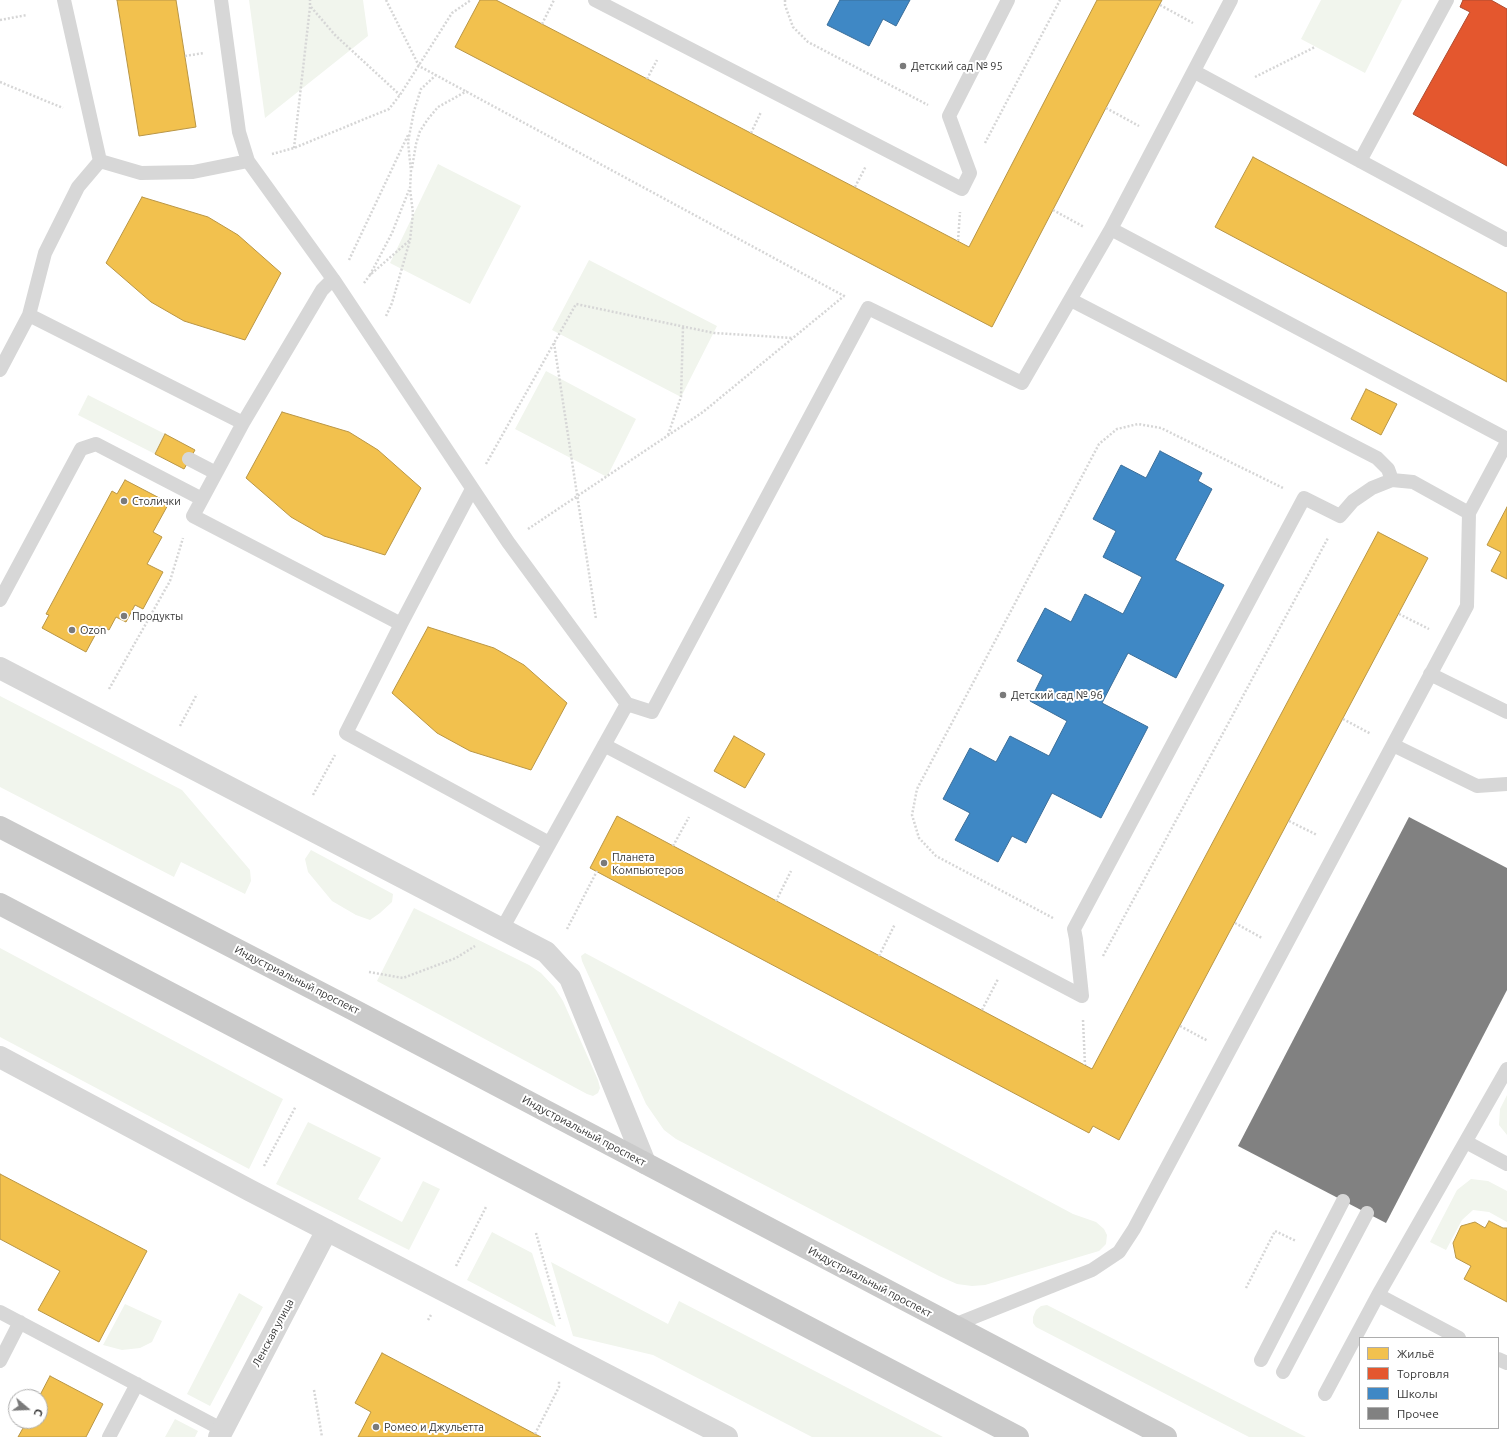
<!DOCTYPE html>
<html>
<head>
<meta charset="utf-8">
<style>
  body { margin:0 }
  #map { position:relative; width:1507px; height:1437px; overflow:hidden; background:#fff; font-family:Ubuntu,sans-serif }
  canvas { display:block }
  .legend { position:absolute; left:1359px; top:1337px; width:140px; height:92px; box-sizing:border-box; background:#fff; border:1px solid #adadad; margin:0; padding:5px 7px; list-style:none; font-size:12px; color:#333 }
  .legend li { display:flex; align-items:center; gap:8px; height:20px }
  .legend b { width:20px; border:1px solid #adadad }
  .north { position:absolute; left:8px; top:1389px; width:40px; height:40px; box-sizing:border-box; background:#fff; border:1px solid #adadad; border-radius:50%; rotate:109deg; font-size:11px; font-weight:700; line-height:16px; text-align:center; color:#333 }
  .north::after { content:''; display:block; margin:auto; width:14px; height:18px; background:#7a7a7a; clip-path:polygon(50% 0,100% 100%,50% 72%,0 100%) }
</style>
</head>
<body>
<div id="map">
<canvas width="1507" height="1437"></canvas>
<ul class="legend">
<li><b style="height:11px;background:#f2c14e"></b>Жильё</li>
<li><b style="height:11px;background:#e4572e"></b>Торговля</li>
<li><b style="height:11px;background:#3f88c5"></b>Школы</li>
<li><b style="height:11px;background:#818181"></b>Прочее</li>
</ul>
<div class="north">С</div>
</div>
<script>
const ctx = document.querySelector('canvas').getContext('2d');
ctx.lineJoin = 'round';
function fillPath(path, color) {
  ctx.fillStyle = color;
  ctx.fill(path, 'evenodd');
}
function toPath(rows) {
  const path = new Path2D();
  for (const r of rows) {
    path.moveTo(r[0], r[1]);
    for (let i = 2; i < r.length; i += 2) path.lineTo(r[i], r[i + 1]);
  }
  return path;
}
function trace(path, color, width, dash) {
  ctx.strokeStyle = color;
  ctx.lineWidth = width;
  ctx.lineCap = dash ? 'butt' : 'round';
  ctx.setLineDash(dash || []);
  ctx.stroke(path);
}
function label(font, color, halo, rows, align = 'center') {
  ctx.font = font + ' Ubuntu,sans-serif';
  ctx.lineWidth = 4;
  ctx.setLineDash([]);
  ctx.textBaseline = 'middle';
  ctx.strokeStyle = halo;
  ctx.fillStyle = color;
  for (const [text, x, y, turn = 0] of rows) {
    ctx.save();
    ctx.translate(x, y);
    ctx.rotate((+turn || 0) * Math.PI / 180);
    ctx.textAlign = isNaN(turn) ? turn : align;
    if (halo) ctx.strokeText(text, 0, 0);
    ctx.fillText(text, 0, 0);
    ctx.restore();
  }
}
fillPath(toPath([
  [249,0,363,0,368,36,265,118],
  [1321,0,1402,0,1365,73,1301,39],
  [438,164,521,206,470,304,390,263],
  [589,260,717,326,681,397,552,330],
  [546,371,636,419,607,477,515,429],
  [88,395,165,434,155,454,78,415],
  [0,696,182,790,250,870,251,881,245,894,181,862,174,877,0,787],
  [311,850,393,894,392,902,380,913,370,920,356,915,332,901,308,872,305,859],
  [414,908,529,965,541,973,554,987,563,1001,598,1080,600,1088,598,1093,593,1096,587,1094,377,981],
  [0,948,283,1099,249,1169,0,1037],
  [585,953,1073,1214,1096,1222,1104,1229,1107,1235,1106,1244,1099,1251,985,1285,972,1286,957,1284,939,1276,676,1139,664,1130,646,1104,582,961,581,956],
  [1507,1095,1507,1135,1499,1125,1500,1109],
  [308,1122,381,1158,358,1199,402,1222,423,1181,440,1189,409,1250,276,1184],
  [1471,1179,1488,1181,1507,1191,1507,1222,1489,1212,1473,1210,1462,1220,1446,1250,1430,1242,1457,1190],
  [492,1232,532,1253,556,1327,467,1280],
  [551,1262,668,1324,679,1301,943,1437,812,1437,653,1355,573,1336],
  [239,1293,263,1307,210,1406,187,1394],
  [125,1304,162,1321,152,1342,140,1348,122,1350,103,1345],
  [1047,1305,1306,1437,1249,1437,1036,1327,1033,1323,1033,1317,1036,1310,1041,1306],
  [175,1419,198,1431,195,1437,165,1437]
]), '#f1f5ed');
const homes = toPath([
  [117,0,176,0,196,127,139,136,117,0],
  [480,0,496,0,969,247,1097,0,1162,0,992,327,455,47,480,0],
  [1253,157,1507,293,1507,382,1215,227,1253,157],
  [142,197,208,217,238,235,281,273,245,340,184,321,151,302,106,263,142,197],
  [1366,389,1397,404,1381,435,1351,419,1366,389],
  [282,412,349,432,378,450,421,488,385,555,324,536,291,517,246,478,282,412],
  [165,434,195,450,184,469,155,454,165,434],
  [125,480,169,503,153,532,162,537,147,564,163,572,143,609,135,605,126,622,116,617,109,630,100,626,86,652,42,628,49,615,46,614,112,491,117,494,125,480],
  [1507,507,1507,579,1491,571,1501,552,1487,545,1507,507],
  [1378,532,1428,558,1119,1140,1093,1126,1089,1133,590,868,617,816,1092,1069,1378,532],
  [428,627,494,648,524,665,567,703,531,770,470,751,437,733,392,693,428,627],
  [734,736,765,754,745,788,714,771,734,736],
  [0,1174,147,1251,99,1342,38,1310,60,1271,0,1239,0,1174],
  [1489,1221,1503,1228,1507,1228,1507,1302,1464,1279,1471,1266,1456,1258,1453,1243,1461,1226,1475,1222,1485,1228,1489,1221],
  [382,1353,535,1434,541,1437,358,1437,371,1412,355,1403,382,1353],
  [50,1376,103,1404,86,1437,18,1437,27,1421,40,1421,39,1397,50,1376]
]);
fillPath(homes, '#f2c14e');
trace(homes, '#b99646', 1);
const shops = toPath([
  [1463,0,1491,0,1507,9,1507,166,1413,114,1470,12,1460,7,1463,0]
]);
fillPath(shops, '#e4572e');
trace(shops, '#af4c30', 1);
const schools = toPath([
  [840,0,910,0,896,26,883,19,869,46,827,25,840,0],
  [1160,451,1202,473,1198,481,1212,489,1175,560,1224,585,1176,678,1128,653,1102,703,1148,727,1101,818,1052,793,1026,843,1012,836,998,862,955,840,970,813,943,799,970,748,996,762,1010,736,1049,756,1067,721,1030,701,1043,675,1017,661,1045,608,1071,622,1085,594,1123,614,1142,577,1103,557,1116,531,1093,519,1121,465,1146,478,1160,451]
]);
fillPath(schools, '#3f88c5');
trace(schools, '#3b6e99', 1);
fillPath(toPath([
  [1409,817,1507,868,1507,990,1386,1223,1238,1146]
]), '#818181');
trace(toPath([
  [386,0,419,66,846,297],
  [785,0,785,5,793,27,808,42,928,105],
  [1160,5,1193,23],
  [311,7,335,35,400,95],
  [0,20,27,15],
  [542,24,554,0],
  [185,56,204,53],
  [1255,77,1315,47],
  [647,79,657,60],
  [0,82,63,108],
  [1106,108,1139,126],
  [751,133,761,112],
  [985,143,1060,0],
  [294,148,310,7,310,0],
  [272,154,294,148,389,109,400,95,452,13,471,0],
  [412,168,416,144,420,131,428,119,438,107,467,91],
  [855,187,866,166],
  [1053,210,1084,227],
  [958,241,960,212],
  [349,260,408,135],
  [370,275,392,233,409,190],
  [364,283,370,275,410,240],
  [386,316,392,303,410,240,413,213,410,189,411,171,408,142,414,111,421,89,436,75],
  [554,343,596,619],
  [668,435,681,397,683,327],
  [486,464,576,304,714,333,793,338],
  [528,529,703,412,844,296],
  [1399,614,1429,629],
  [109,689,170,581,183,538],
  [1343,719,1371,734],
  [180,726,197,694],
  [313,795,335,755],
  [1289,821,1317,835],
  [673,846,689,817],
  [776,901,791,871],
  [1053,918,936,856,919,838,912,815,917,789,1099,444,1117,429,1138,424,1161,428,1283,488],
  [1235,923,1262,938],
  [567,929,597,871],
  [879,956,895,924],
  [1103,956,1328,538],
  [369,972,403,978,456,958,475,946],
  [982,1010,998,979],
  [1083,1020,1085,1065],
  [1180,1026,1208,1041],
  [264,1166,296,1106],
  [536,1233,560,1319],
  [456,1266,486,1207],
  [1246,1288,1275,1231,1296,1241],
  [428,1320,431,1315],
  [314,1390,322,1437],
  [535,1434,559,1387,559,1381]
]), '#d6d6d6', 2.5, [2, 2]);
trace(toPath([
  [64,0,100,161],
  [221,0,239,132,248,161,333,279,508,542,627,704,652,712,868,308,1022,383,1111,229,1231,0],
  [595,0,962,189,970,173,949,116,1008,0],
  [1195,72,1507,240],
  [100,161,141,173,193,172,248,161],
  [1360,161,1447,0],
  [1111,229,1507,439],
  [333,279,322,290,243,423,193,516,401,624,346,733,549,843],
  [1071,300,1377,458,1388,469,1392,480],
  [29,315,243,423],
  [0,370,29,315,45,253,78,187,100,161],
  [189,459,216,473],
  [0,600,81,449,96,444,202,499],
  [401,624,472,489],
  [1430,674,1507,712],
  [604,745,1082,996],
  [1393,745,1477,786,1507,784],
  [502,929,627,704],
  [1082,996,1076,939,1074,929,1304,498,1340,516,1353,501,1372,488,1392,480,1413,482,1469,513],
  [1466,1142,1507,1164],
  [1378,1295,1459,1338],
  [0,1312,223,1430],
  [954,1325,1092,1270,1119,1252,1134,1229,1467,606,1469,513,1507,442],
  [1498,1359,1507,1363],
  [1261,1360,1343,1201],
  [0,1361,20,1322],
  [1283,1372,1367,1213],
  [1325,1394,1378,1295,1507,1069],
  [109,1437,137,1384]
]), '#d7d7d7', 14);
trace(toPath([
  [0,668,546,952,570,978,645,1163],
  [0,1057,251,1191,727,1437],
  [219,1437,327,1230]
]), '#d7d7d7', 22);
trace(toPath([
  [0,827,350,1008,1166,1437],
  [0,904,1018,1437]
]), '#cacaca', 22);
for (const [x, y, r, color] of [
  [903,66,4,"#7a7a7a"],
  [124,501,4,"#7a7a7a"],
  [124,616,4,"#7a7a7a"],
  [72,630,4,"#7a7a7a"],
  [1003,695,4,"#7a7a7a"],
  [604,863,4,"#7a7a7a"],
  [376,1427,4,"#7a7a7a"]
]) {
  const dot = new Path2D();
  dot.arc(x, y, r, 0, 2 * Math.PI);
  ctx.fillStyle = color;
  ctx.fill(dot);
  trace(dot, '#fff', 1.5);
}
label('11px', '#333', '#fff', [
  ["Детский сад № 95",911,66],
  ["Столички",132,501],
  ["Продукты",132,616],
  ["Ozon",80,630],
  ["Детский сад № 96",1011,695],
  ["Планета",612,857],
  ["Компьютеров",612,870],
  ["Ромео и Джульетта",384,1427]
], 'left');
label('11px', '#333', '#fff', [
  ["Индустриальный проспект",297,980,27],
  ["Индустриальный проспект",584,1131,28],
  ["Индустриальный проспект",870,1282,28],
  ["Ленская улица",273,1333,-62]
]);
</script>
</body>
</html>
